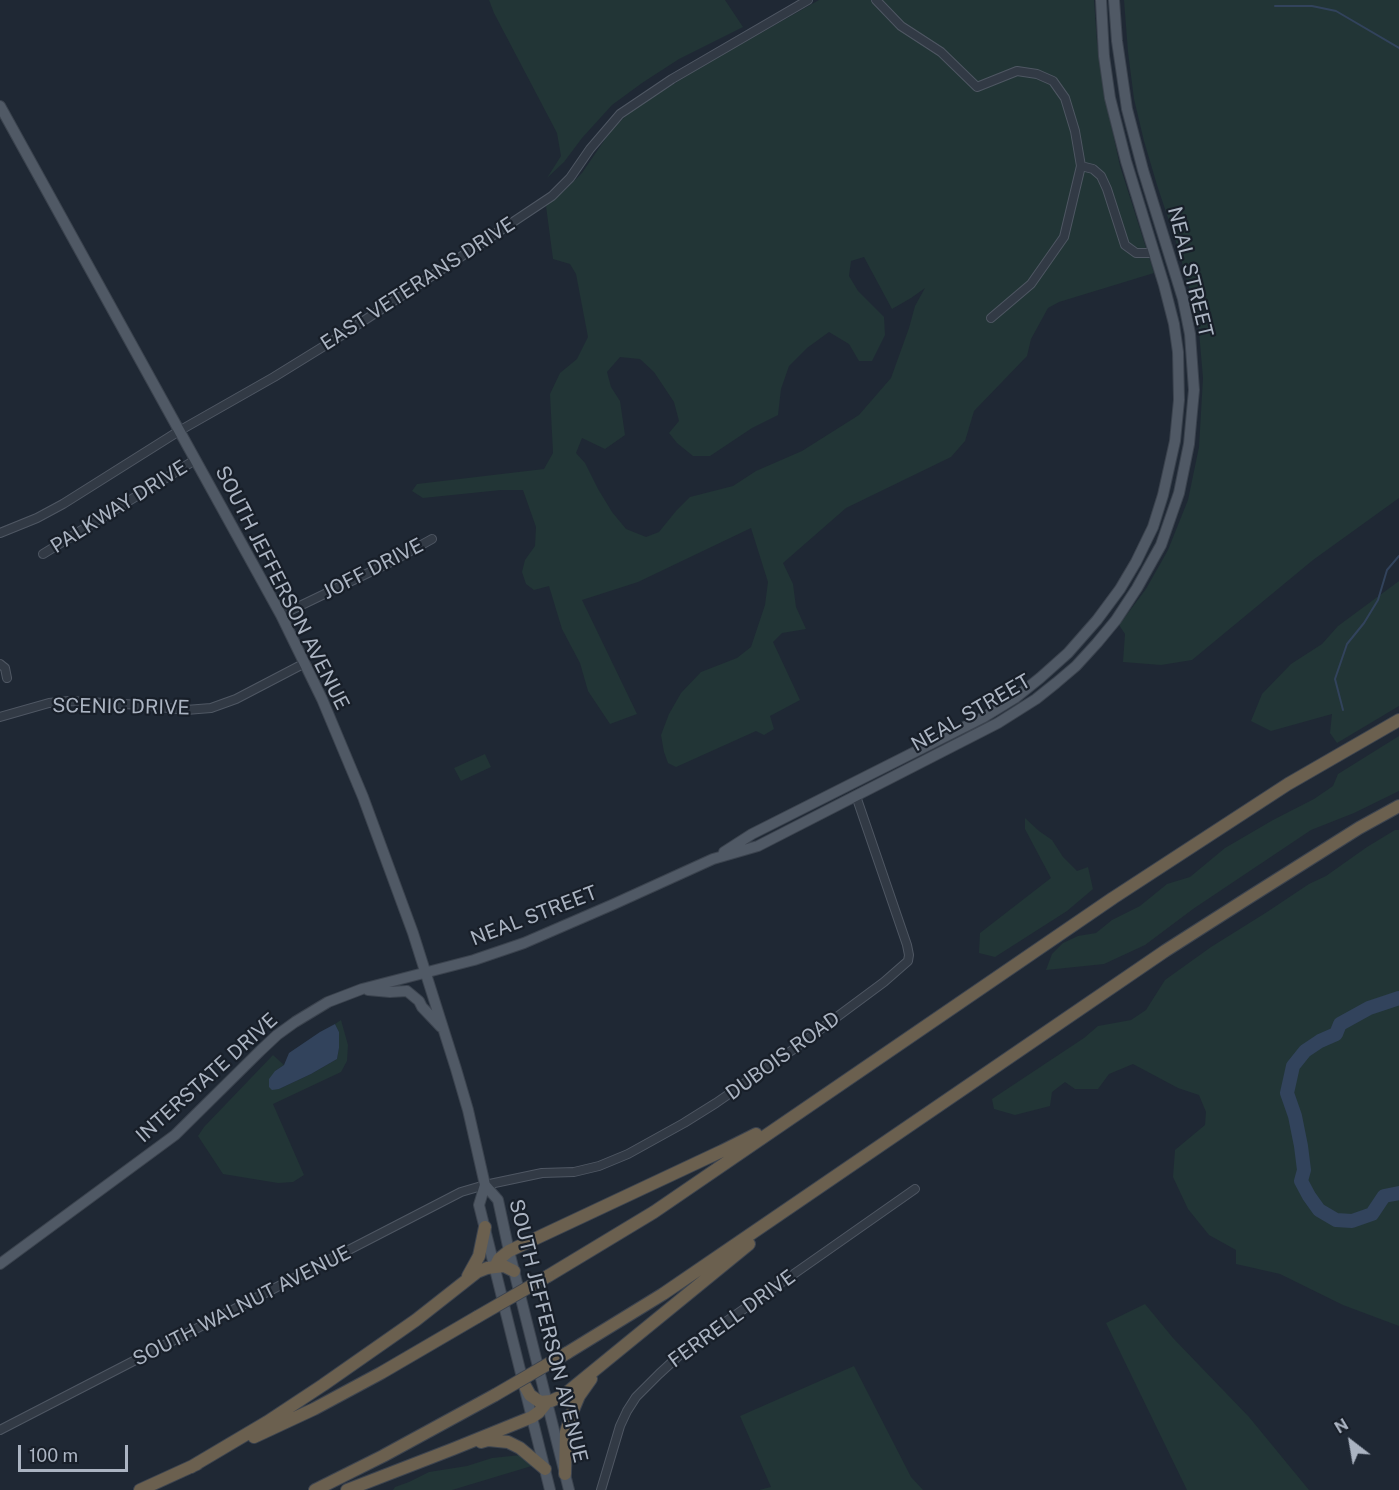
<!DOCTYPE html>
<html>
<head>
<meta charset="utf-8">
<style>
  body { margin:0 }
  #map { position:relative; width:1399px; height:1490px; overflow:hidden; background:#1f2834; font-family:"Public Sans",sans-serif }
  canvas { display:block }
  .north { position:absolute; left:1321px; top:1412px; width:60px; height:60px; -webkit-text-stroke:4px #181f29; paint-order:stroke; rotate:329deg; font-size:16px; font-weight:700; line-height:24px; text-align:center; color:#abb4c2 }
  .north::after { content:''; display:block; margin:auto; width:21px; height:27px; background:#abb4c2; clip-path:polygon(50% 0,100% 100%,50% 72%,0 100%) }
  .scale { position:absolute; left:18px; top:1445px; width:110px; height:27px; box-sizing:border-box; border:3px solid #abb4c2; border-top:0; padding-left:8px; font-size:18px; line-height:21px; white-space:nowrap; color:#abb4c2; -webkit-text-stroke:4px #181f29; paint-order:stroke }
</style>
</head>
<body>
<div id="map">
<canvas width="1399" height="1490"></canvas>
<div class="north">N</div>
<div class="scale">100 m</div>
</div>
<script>
const ctx = document.querySelector('canvas').getContext('2d');
ctx.lineJoin = 'round';
function fillPath(path, color) {
  ctx.fillStyle = color;
  ctx.fill(path, 'evenodd');
}
function toPath(rows) {
  const path = new Path2D();
  for (const r of rows) {
    path.moveTo(r[0], r[1]);
    for (let i = 2; i < r.length; i += 2) path.lineTo(r[i], r[i + 1]);
  }
  return path;
}
function trace(path, color, width, dash) {
  ctx.strokeStyle = color;
  ctx.lineWidth = width;
  ctx.lineCap = dash ? 'butt' : 'round';
  ctx.setLineDash(dash || []);
  ctx.stroke(path);
}
function label(font, color, halo, rows, align = 'center') {
  ctx.font = font + ' "Public Sans",sans-serif';
  ctx.lineWidth = 4.5;
  ctx.setLineDash([]);
  ctx.textBaseline = 'middle';
  ctx.strokeStyle = halo;
  ctx.fillStyle = color;
  for (const [text, x, y, turn = 0] of rows) {
    ctx.save();
    ctx.translate(x, y);
    ctx.rotate((+turn || 0) * Math.PI / 180);
    ctx.textAlign = isNaN(turn) ? turn : align;
    if (halo) ctx.strokeText(text, 0, 0);
    ctx.fillText(text, 0, 0);
    ctx.restore();
  }
}
fillPath(toPath([
  [489,0,725,0,743,27,679,59,642,83,612,105,582,138,564,162,547,178,561,156,557,133,494,13],
  [819,0,1094,0,1097,43,1104,93,1120,166,1154,273,1059,302,1048,308,1031,339,1027,356,974,411,965,441,951,457,846,508,783,563,793,584,796,607,806,629,782,633,773,642,800,700,770,716,774,729,764,735,756,731,676,767,668,763,664,752,661,735,669,714,681,693,701,672,737,658,751,647,765,605,768,582,751,528,638,582,582,600,637,714,610,724,588,691,580,663,562,629,549,586,534,590,526,584,522,572,525,560,535,546,536,527,523,490,501,490,423,498,412,491,417,484,544,469,553,453,550,394,560,373,577,359,588,337,576,274,570,264,553,259,546,206,564,191,582,173,612,129,629,113,664,90,704,65],
  [864,257,892,309,911,298,925,288,915,306,909,328,891,378,859,415,802,451,756,471,733,486,690,497,676,511,659,532,646,537,626,529,612,512,598,489,585,463,576,453,582,438,605,449,625,435,620,401,611,387,607,372,620,357,640,359,654,372,674,402,679,421,669,433,677,443,693,456,710,456,752,428,778,415,781,389,789,366,807,348,829,332,849,344,859,361,872,361,885,335,884,317,858,291,849,276,851,261],
  [1124,0,1399,0,1399,498,1313,560,1192,660,1161,665,1123,662,1125,634,1119,625,1146,589,1168,550,1188,500,1199,447,1203,378,1198,320,1178,248,1157,185,1144,141,1134,99,1128,52],
  [1399,581,1399,706,1337,743,1330,733,1332,714,1271,731,1251,721,1262,694,1291,664,1322,644,1338,626],
  [1399,736,1399,791,1354,813,1311,830,1193,909,1145,945,1104,964,1046,970,1052,954,1063,943,1078,936,1096,933,1112,920,1140,906,1167,884,1190,877,1225,848,1273,820,1314,799,1333,786,1338,774],
  [485,754,491,767,461,781,454,768],
  [1025,818,1039,831,1052,840,1063,857,1077,871,1088,867,1093,889,1067,911,995,957,979,953,980,933,1051,878,1025,829],
  [1395,830,1399,830,1399,1326,1343,1305,1280,1274,1236,1264,1236,1250,1209,1235,1188,1209,1173,1177,1175,1150,1205,1125,1206,1112,1199,1095,1178,1088,1133,1064,1109,1074,1098,1089,1075,1089,1065,1082,1052,1092,1050,1106,1015,1115,994,1109,992,1099,1084,1038,1098,1026,1131,1020,1146,1010,1165,980,1211,947,1267,912,1309,884,1326,876,1367,847],
  [341,1020,348,1045,347,1061,341,1072,273,1104,304,1175,293,1182,278,1183,223,1174,198,1136,204,1127,273,1055,284,1065,275,1071,279,1089,311,1074,337,1059,339,1048,339,1032,335,1024],
  [1145,1304,1173,1338,1249,1417,1309,1490,1187,1490,1106,1323],
  [854,1366,911,1477,923,1490,759,1490,771,1487,740,1416],
  [521,1455,535,1465,452,1490,393,1490,395,1487,409,1482,429,1472,467,1466,492,1458]
]), '#223536');
fillPath(toPath([
  [335,1024,339,1032,339,1048,337,1059,311,1074,279,1089,272,1090,269,1087,269,1079,275,1071,284,1065,289,1053,320,1032]
]), '#32435c');
trace(toPath([
  [1275,6,1312,6,1336,11,1399,48],
  [1343,710,1335,679,1347,644,1364,623,1378,600,1387,570,1399,556]
]), '#32435c', 2);
trace(toPath([
  [1399,998,1369,1008,1340,1024,1336,1034,1320,1041,1305,1051,1293,1066,1287,1093,1295,1116,1301,1146,1304,1170,1301,1181,1309,1196,1319,1210,1336,1220,1352,1221,1372,1214,1384,1196,1399,1193]
]), '#32435c', 14);
const minor = toPath([
  [876,0,901,26,941,52,977,87,1017,71,1037,74,1053,81,1065,98,1075,131,1081,166,1093,169,1101,176,1107,189,1125,245,1136,253,1154,253],
  [991,318,1031,284,1064,237,1081,166],
  [0,533,37,518,63,504,179,431,274,377,342,335,453,262,552,196,570,178,590,149,620,114,672,79,808,0],
  [43,554,195,460],
  [281,615,391,562,432,539],
  [0,664,5,668,7,678],
  [0,717,49,703,69,701,141,705,186,710,211,708,236,699,305,663],
  [0,1430,461,1192,485,1185,542,1173,574,1172,599,1166,628,1154,684,1123,716,1103,791,1051,884,982,908,961,909,955,907,945,856,796],
  [601,1490,620,1426,627,1411,636,1397,659,1374,684,1351,915,1189]
]);
const major = toPath([
  [0,106,281,615,322,699,363,797,413,933,456,1069,468,1110,485,1185,479,1205,550,1490],
  [724,852,752,834,984,717,1015,698,1040,678,1068,653,1097,620,1120,589,1136,562,1153,527,1163,495,1175,441,1179,400,1178,352,1174,324,1164,285,1126,161,1110,98,1104,56,1101,0],
  [368,990,390,992,407,991,419,1001,422,1007,441,1027],
  [485,1185,498,1200,509,1251,569,1490],
  [0,1264,175,1135,260,1051,277,1035,295,1022,328,1002,362,989,474,960,524,943,614,904,713,859,758,846,998,723,1036,699,1056,683,1076,666,1097,643,1116,620,1137,588,1161,545,1179,493,1189,444,1194,390,1190,334,1183,299,1143,170,1127,109,1117,41,1114,0]
]);
const highway = toPath([
  [495,1267,499,1259,509,1251,722,1151,756,1134],
  [468,1276,479,1256,485,1227],
  [548,1276,654,1212,1113,898,1288,784,1399,720],
  [567,1353,663,1294,1165,951,1248,898,1359,828,1399,806],
  [525,1386,530,1395,540,1402,551,1401,564,1395,749,1244],
  [254,1437,314,1409,381,1373,477,1317],
  [481,1442,488,1440,508,1442,520,1448,545,1469],
  [191,1467,267,1422,323,1385,416,1320,477,1272,487,1268,504,1266,514,1271],
  [565,1474,566,1432,571,1415,579,1396,591,1379],
  [140,1490,197,1464],
  [315,1490,383,1456,495,1395],
  [347,1490,453,1449,532,1417,539,1412,547,1402]
]);
trace(minor, '#4f5763', 10);
trace(major, '#3b434e', 12);
trace(highway, '#3d444f', 14);
trace(minor, '#323a45', 8);
trace(major, '#505965', 10);
trace(highway, '#6b604f', 12);
const highwayBridge = toPath([
  [477,1317,548,1276],
  [495,1395,567,1353]
]);
trace(highwayBridge, '#3d444f', 14, []);
trace(highwayBridge, '#6b604f', 12);
label('20px', '#abb4c2', '#181f29', [
  ["NEAL STREET",1190,272,76],
  ["EAST VETERANS DRIVE",418,284,-33],
  ["PALKWAY DRIVE",119,507,-32],
  ["JOFF DRIVE",373,569,-27],
  ["SOUTH JEFFERSON AVENUE",282,588,63],
  ["SCENIC DRIVE",121,707,1],
  ["NEAL STREET",971,713,-30],
  ["NEAL STREET",534,916,-21],
  ["DUBOIS ROAD",783,1056,-36],
  ["INTERSTATE DRIVE",207,1078,-42],
  ["SOUTH WALNUT AVENUE",242,1306,-27],
  ["FERRELL DRIVE",732,1319,-36],
  ["SOUTH JEFFERSON AVENUE",548,1331,76]
]);
</script>
</body>
</html>
